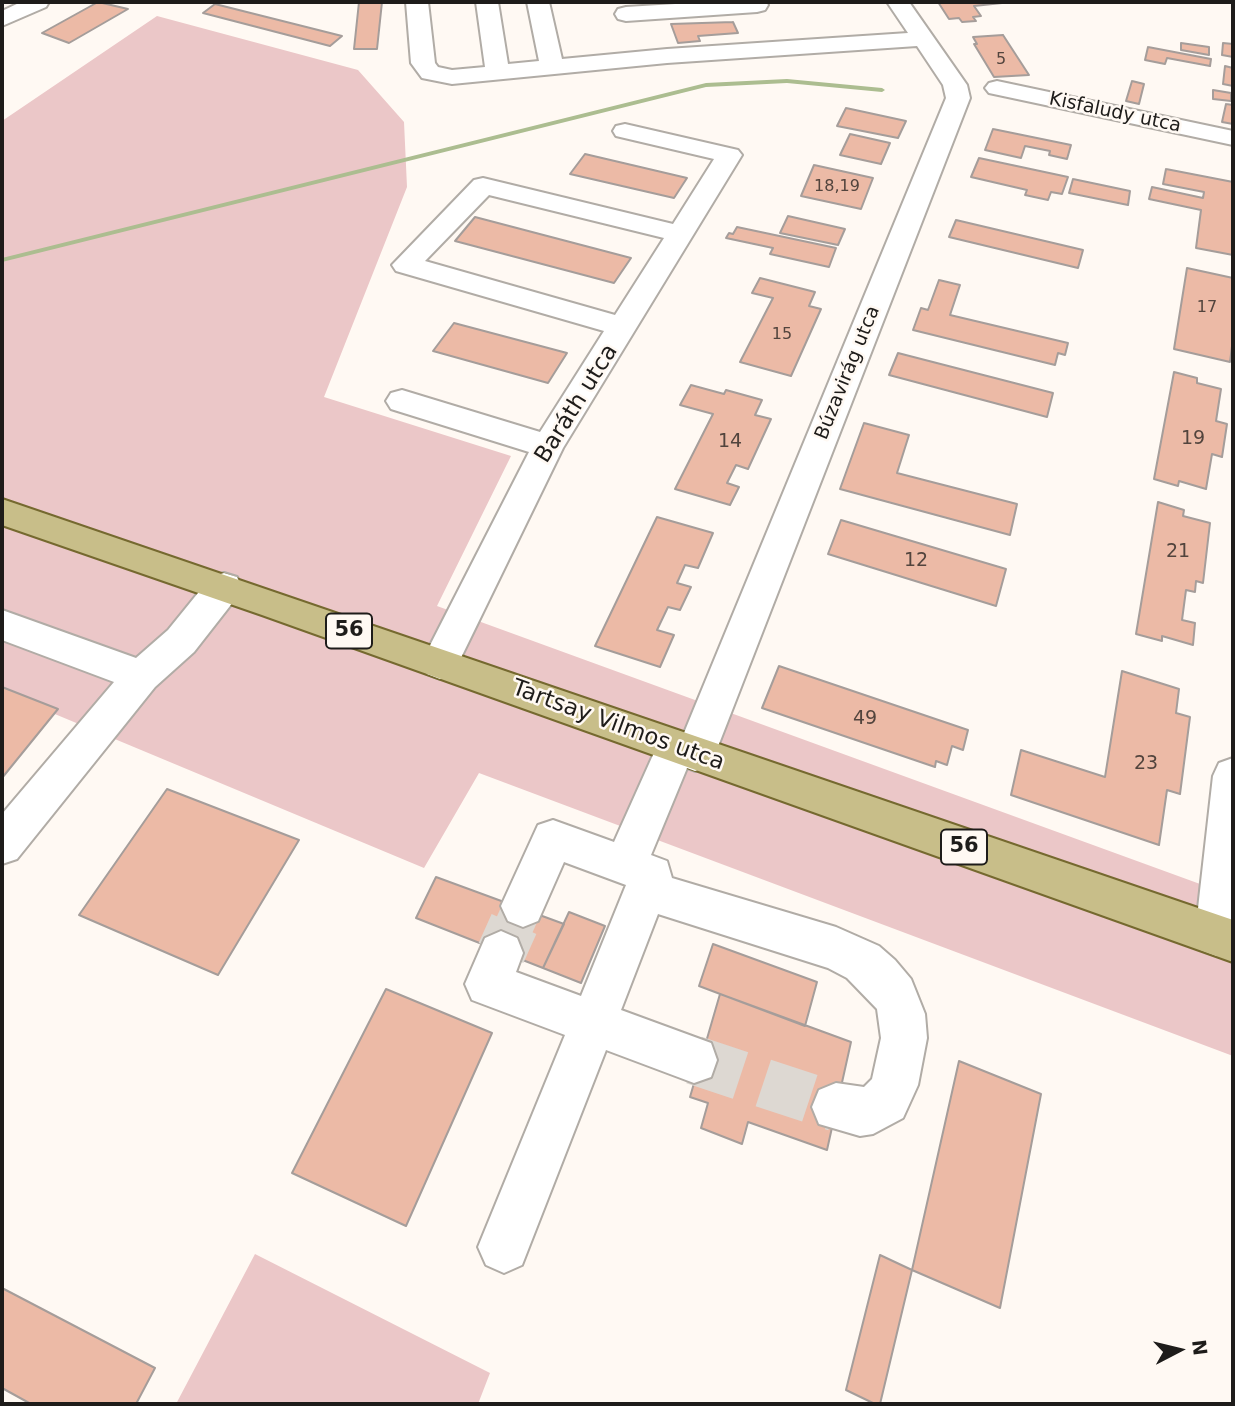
<!DOCTYPE html>
<html>
<head>
<meta charset="utf-8">
<style>
  body { margin:0 }
  #map { position:relative; width:1235px; height:1406px; overflow:hidden; background:#fff9f3; font-family:"DejaVu Sans",sans-serif }
  canvas { display:block }
  .frame { position:absolute; inset:0; border:4px solid #1e1c1a; pointer-events:none }
  .north { position:absolute; left:1144px; top:1315px; width:70px; height:70px; -webkit-text-stroke:5px #fff9f3; paint-order:stroke; rotate:83deg; font-size:19px; font-weight:700; line-height:28px; text-align:center; color:#1e1c1a }
  .north::after { content:''; display:block; margin:auto; width:24px; height:32px; background:#1e1c1a; clip-path:polygon(50% 0,100% 100%,50% 72%,0 100%) }
</style>
</head>
<body>
<div id="map">
<canvas width="1235" height="1406"></canvas>
<div class="frame"></div>
<div class="north">N</div>
</div>
<script>
const ctx = document.querySelector('canvas').getContext('2d');
ctx.lineJoin = 'round';
function fillPath(path, color) {
  ctx.fillStyle = color;
  ctx.fill(path, 'evenodd');
}
function toPath(rows) {
  const path = new Path2D();
  for (const r of rows) {
    path.moveTo(r[0], r[1]);
    for (let i = 2; i < r.length; i += 2) path.lineTo(r[i], r[i + 1]);
  }
  return path;
}
function trace(path, color, width, dash) {
  ctx.strokeStyle = color;
  ctx.lineWidth = width;
  ctx.lineCap = dash ? 'butt' : 'round';
  ctx.setLineDash(dash || []);
  ctx.stroke(path);
}
function label(font, color, halo, rows, align = 'center') {
  ctx.font = font + ' "DejaVu Sans",sans-serif';
  ctx.lineWidth = 5;
  ctx.setLineDash([]);
  ctx.textBaseline = 'middle';
  ctx.strokeStyle = halo;
  ctx.fillStyle = color;
  for (const [text, x, y, turn = 0] of rows) {
    ctx.save();
    ctx.translate(x, y);
    ctx.rotate((+turn || 0) * Math.PI / 180);
    ctx.textAlign = isNaN(turn) ? turn : align;
    if (halo) ctx.strokeText(text, 0, 0);
    ctx.fillText(text, 0, 0);
    ctx.restore();
  }
}
fillPath(toPath([
  [157,16,358,70,404,122,407,187,324,397,511,456,437,606,1233,896,1233,1056,479,773,424,868,2,692,2,121],
  [255,1254,490,1373,478,1404,176,1404]
]), '#ebc7c8');
fillPath(toPath([
  [787,79,882,88,885,90,882,92,787,83,706,87,2,262,2,258,706,83,787,79]
]), '#acbd90');
const building = toPath([
  [98,2,128,9,69,43,42,33,98,2],
  [359,2,382,2,377,49,354,49,359,2],
  [938,2,1001,2,1002,3,974,6,981,16,973,17,976,21,962,22,959,18,949,19,938,2],
  [215,4,342,36,330,46,203,13,215,4],
  [733,22,738,33,698,36,700,41,678,43,671,24,733,22],
  [1003,35,1029,75,994,77,974,44,977,44,973,37,1003,35],
  [1181,43,1209,47,1209,55,1181,50,1181,43],
  [1223,43,1233,44,1233,57,1222,55,1223,43],
  [1148,47,1211,59,1210,66,1167,58,1165,64,1145,60,1148,47],
  [1225,66,1233,68,1233,86,1223,84,1225,66],
  [1132,81,1144,84,1139,104,1126,101,1132,81],
  [1213,90,1231,93,1231,101,1213,99,1213,90],
  [1226,104,1233,105,1233,124,1222,122,1226,104],
  [846,108,906,121,898,138,837,126,846,108],
  [993,129,1071,145,1067,159,1049,155,1050,151,1025,146,1021,158,985,150,993,129],
  [850,134,890,143,881,164,840,155,850,134],
  [585,154,687,178,674,198,570,174,585,154],
  [979,158,1068,177,1062,194,1051,192,1048,200,1025,195,1027,190,971,177,979,158],
  [814,165,873,178,861,209,801,196,814,165],
  [1166,169,1233,182,1233,255,1196,248,1201,210,1149,199,1152,187,1203,198,1204,192,1163,184,1166,169],
  [1073,179,1130,191,1128,205,1069,193,1073,179],
  [788,216,845,229,838,245,780,233,788,216],
  [475,217,631,258,614,283,455,241,475,217],
  [956,220,1083,250,1078,268,949,237,956,220],
  [737,227,836,248,829,267,770,254,773,248,726,238,729,233,733,234,737,227],
  [1187,268,1233,278,1233,338,1230,362,1174,349,1187,268],
  [760,278,815,292,809,306,821,309,791,376,740,362,773,298,752,293,760,278],
  [939,280,960,285,950,315,1068,343,1065,355,1058,353,1055,365,913,330,921,308,928,310,939,280],
  [454,323,567,353,548,383,433,351,454,323],
  [898,353,1053,393,1047,417,889,375,898,353],
  [1174,372,1197,378,1197,383,1221,389,1216,421,1227,424,1222,457,1212,454,1206,489,1179,481,1178,486,1154,479,1174,372],
  [691,385,724,394,726,390,762,400,755,415,771,419,748,469,736,465,727,483,739,487,730,505,675,489,713,414,680,405,691,385],
  [864,423,909,435,897,473,1017,504,1010,535,840,489,864,423],
  [1158,502,1184,510,1183,516,1210,523,1203,583,1196,581,1195,592,1186,590,1182,620,1195,623,1193,645,1162,636,1162,641,1136,634,1158,502],
  [657,517,713,533,698,568,685,565,677,583,691,587,680,610,668,607,657,630,674,635,660,667,595,646,657,517],
  [841,520,1006,569,996,606,828,554,841,520],
  [779,666,968,730,963,750,952,746,947,765,936,761,935,767,762,708,779,666],
  [1122,671,1179,689,1176,713,1190,717,1180,794,1167,790,1159,845,1011,795,1021,750,1105,777,1122,671],
  [2,687,58,709,2,778,2,687],
  [167,789,299,840,218,975,79,915,167,789],
  [436,877,564,924,543,968,416,918,436,877],
  [569,912,605,926,581,983,543,968,569,912],
  [713,944,817,982,805,1026,699,986,713,944],
  [386,989,492,1033,406,1226,292,1173,386,989],
  [720,994,851,1042,827,1150,748,1122,742,1144,701,1128,708,1103,690,1097,720,994],
  [959,1061,1041,1094,1000,1308,912,1270,959,1061],
  [880,1255,912,1270,880,1404,875,1404,846,1390,880,1255],
  [2,1288,155,1368,136,1404,31,1404,2,1388,2,1288]
]);
fillPath(building, '#ecbaa6');
trace(building, '#a59d9a', 2);
trace(toPath([
  [514,926,523,906]
]), '#ddd8d2', 39, [39, 19]);
trace(toPath([
  [501,953,514,924],
  [694,1060,836,1107]
]), '#ddd8d2', 49, [49, 24]);
const minor = toPath([
  [21,2,49,2,46,7,2,26,2,11,21,2],
  [406,2,428,2,435,63,438,67,452,70,485,67,476,2,498,2,508,64,539,61,527,2,549,2,562,59,667,49,908,33,887,2,909,2,967,85,970,98,715,754,709,766,695,771,687,768,651,855,667,861,672,878,836,927,879,946,895,960,911,979,925,1014,927,1038,918,1085,903,1118,873,1134,860,1136,819,1124,812,1107,819,1090,836,1083,864,1087,872,1079,881,1038,877,1009,847,978,828,968,658,914,621,1010,711,1043,717,1060,711,1077,694,1083,606,1050,522,1265,504,1273,486,1265,478,1247,565,1035,472,1000,465,984,485,938,501,931,517,938,523,953,516,972,581,996,626,885,564,862,538,921,523,927,508,921,501,906,538,825,553,820,614,842,662,735,676,730,684,733,946,98,943,85,917,46,667,63,452,84,422,78,411,63,406,2],
  [708,2,766,2,768,5,765,10,757,12,626,21,618,19,615,14,618,9,626,7,708,2],
  [997,81,1233,131,1233,145,989,93,985,88,989,83,997,81],
  [625,124,738,150,742,155,563,448,453,674,440,679,427,674,421,663,529,452,391,409,386,401,391,393,402,390,540,432,604,331,396,271,392,265,474,180,483,178,673,224,714,159,616,136,613,131,616,126,625,124],
  [489,195,664,238,615,315,425,261,489,195],
  [224,573,237,577,242,587,237,597,194,652,155,687,17,859,2,864,2,814,114,682,2,640,2,610,136,658,168,630,211,577,224,573],
  [1233,758,1233,948,1217,956,1201,950,1195,935,1213,776,1219,763,1233,758]
]);
const major = toPath([
  [2,499,1233,920,1233,962,262,615,2,525,2,499]
]);
trace(minor, '#b1aca6', 4);
trace(major, '#75692f', 4);
fillPath(minor, '#fff');
fillPath(major, '#c8be89');
label('16px', '#52443d', null, [
  ["5",1001,60],
  ["18,19",837,187],
  ["17",1207,308],
  ["15",782,335]
]);
label('19px', '#1e1c1a', '#fff9f3', [
  ["Kisfaludy utca",1115,113,12],
  ["Búzavirág utca",848,373,-68]
]);
label('19px', '#52443d', null, [
  ["19",1193,439],
  ["14",730,442],
  ["21",1178,552],
  ["12",916,561],
  ["49",865,719],
  ["23",1146,764]
]);
for (const [x, y, w] of [
  [349,631,46],
  [964,847,46]
]) {
  const box = new Path2D();
  box.roundRect(x - w / 2, y - 17.5, w, 35, 5);
  ctx.fillStyle = '#fff9f3';
  ctx.fill(box);
  trace(box, '#1e1c1a', 2);
}
label('bold 21px', '#1e1c1a', null, [
  ["56",349,631],
  ["56",964,847]
]);
label('23px', '#1e1c1a', '#fff9f3', [
  ["Baráth utca",577,404,-58],
  ["Tartsay Vilmos utca",618,726,20]
]);
</script>
</body>
</html>
